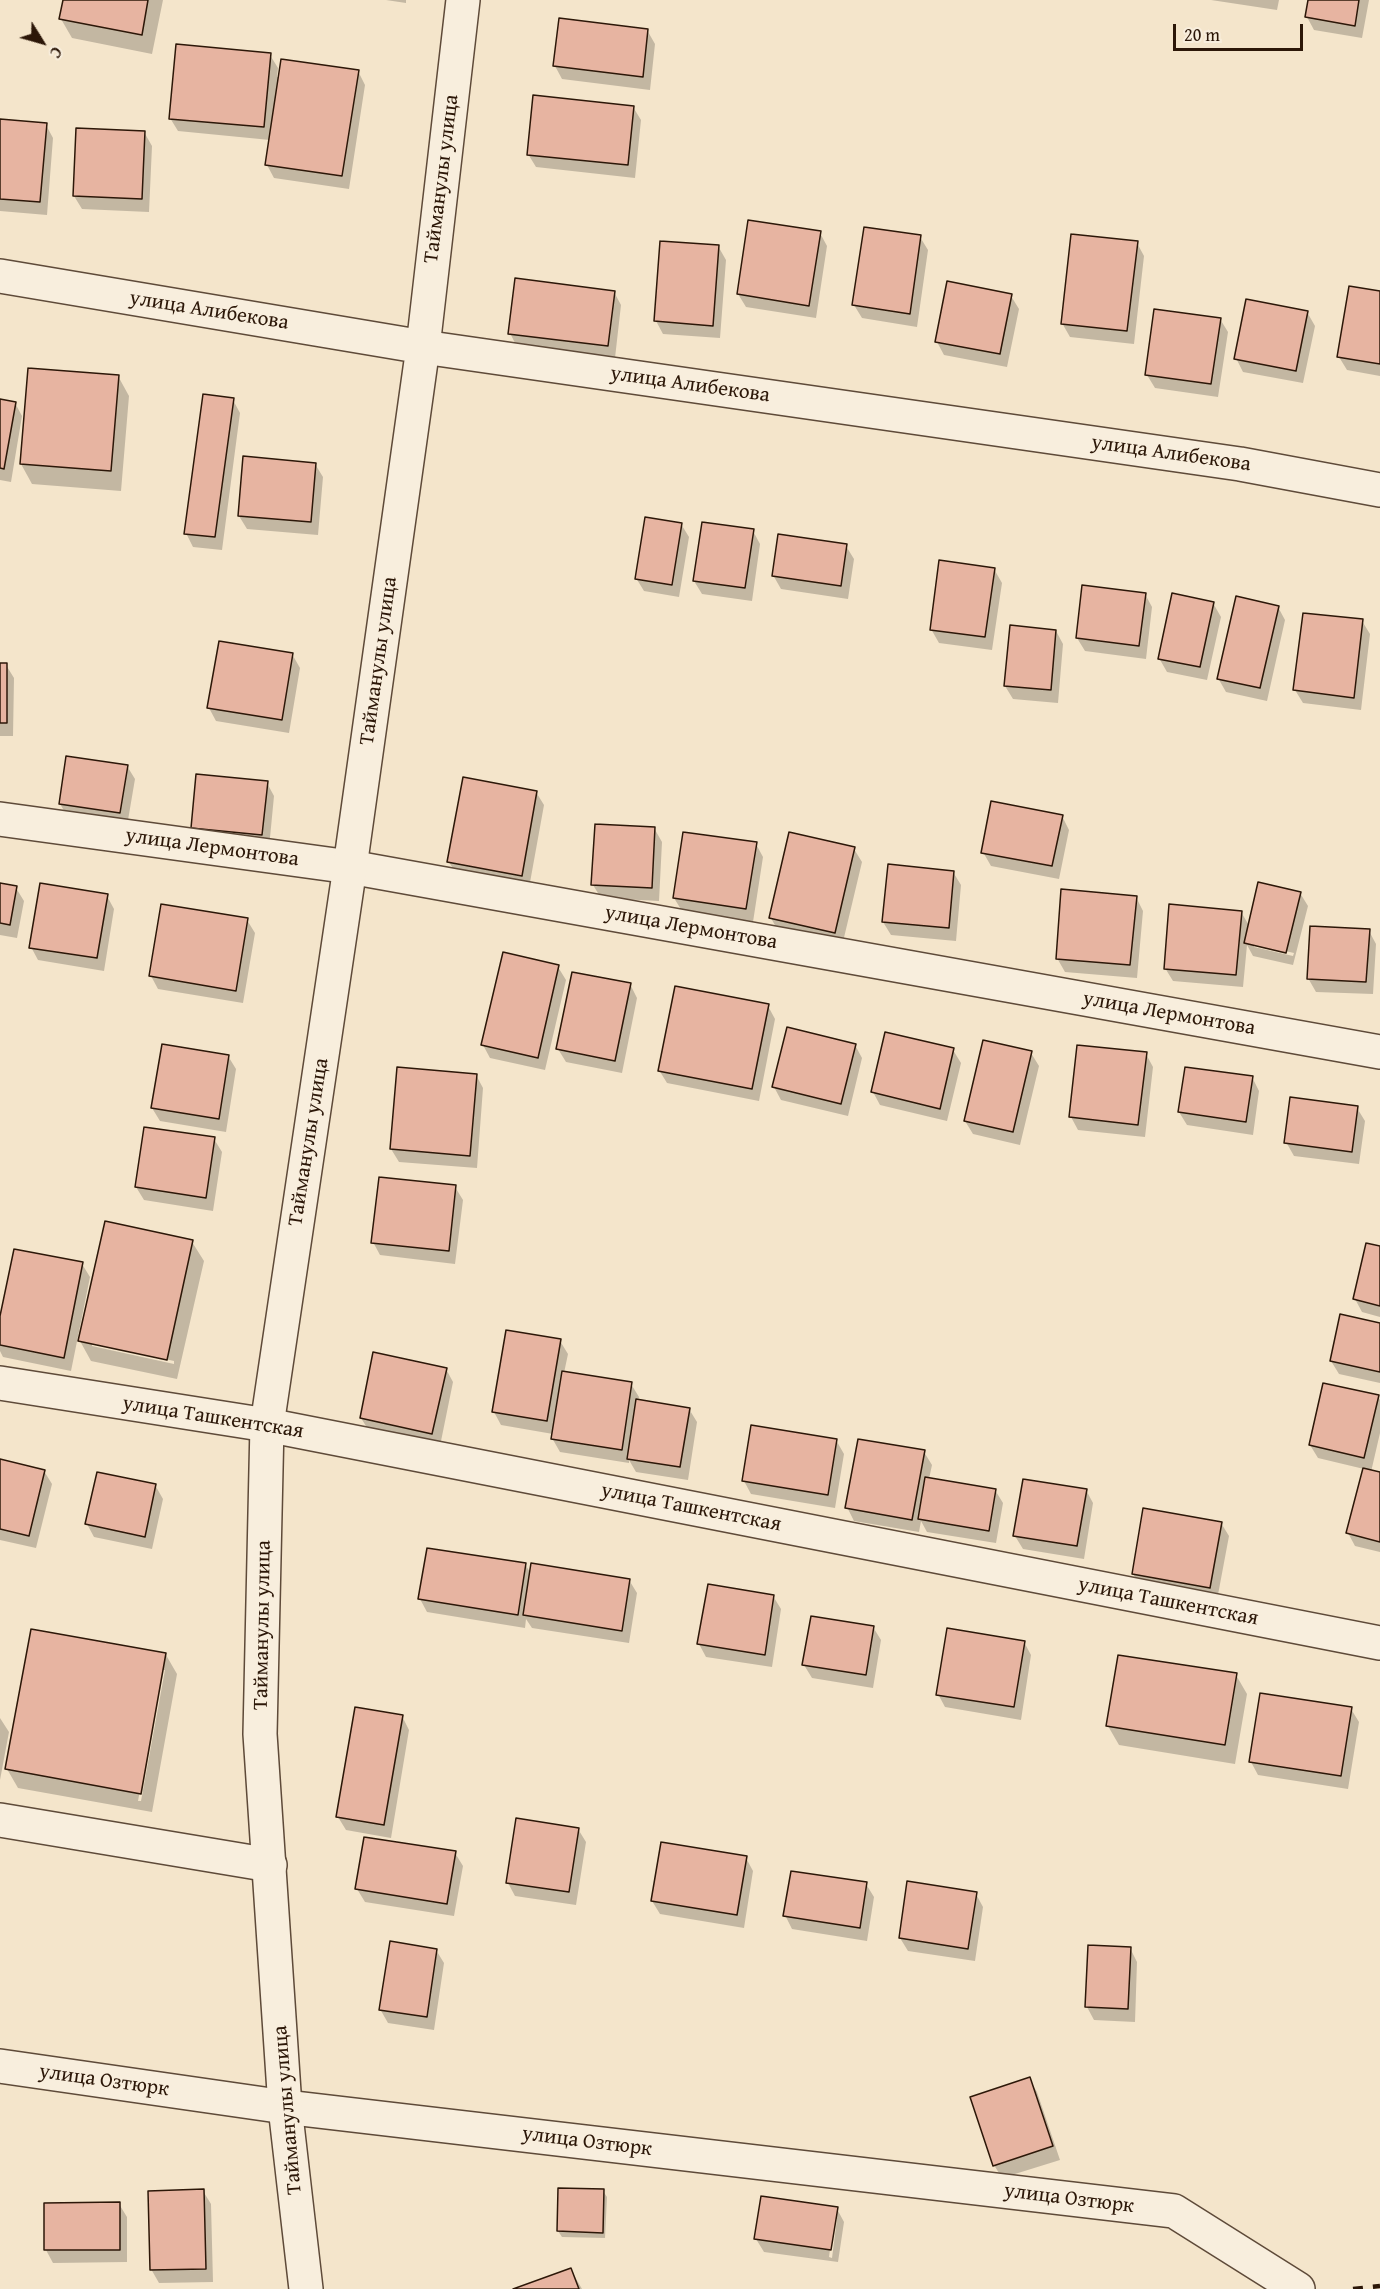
<!DOCTYPE html>
<html>
<head>
<meta charset="utf-8">
<style>
  body { margin:0 }
  #map { position:relative; width:1380px; height:2289px; overflow:hidden; background:#f4e5cb; font-family:"Gentium Book Plus",serif }
  canvas { display:block }
  .north { position:absolute; left:12px; top:12px; width:60px; height:60px; -webkit-text-stroke:4px #f8eedd; paint-order:stroke; rotate:127deg; font-size:16px; font-weight:700; line-height:24px; text-align:center; color:#2c1708 }
  .north::after { content:''; display:block; margin:auto; width:21px; height:27px; background:#2c1708; clip-path:polygon(50% 0,100% 100%,50% 72%,0 100%) }
  .scale { position:absolute; left:1173px; top:24px; width:130px; height:27px; box-sizing:border-box; border:3px solid #2c1708; border-top:0; padding-left:8px; font-size:18px; line-height:21px; white-space:nowrap; color:#2c1708; -webkit-text-stroke:4px #f8eedd; paint-order:stroke }
</style>
</head>
<body>
<div id="map">
<canvas width="1380" height="2289"></canvas>
<div class="north">С</div>
<div class="scale">20 m</div>
</div>
<script>
const ctx = document.querySelector('canvas').getContext('2d');
ctx.lineJoin = 'round';
function fillPath(path, color) {
  ctx.fillStyle = color;
  ctx.fill(path, 'evenodd');
}
function toPath(rows) {
  const path = new Path2D();
  for (const r of rows) {
    path.moveTo(r[0], r[1]);
    for (let i = 2; i < r.length; i += 2) path.lineTo(r[i], r[i + 1]);
  }
  return path;
}
function trace(path, color, width, dash) {
  ctx.strokeStyle = color;
  ctx.lineWidth = width;
  ctx.lineCap = dash ? 'butt' : 'round';
  ctx.setLineDash(dash || []);
  ctx.stroke(path);
}
function label(font, color, halo, rows, align = 'center') {
  ctx.font = font + ' "Gentium Book Plus",serif';
  ctx.lineWidth = 6;
  ctx.setLineDash([]);
  ctx.textBaseline = 'middle';
  ctx.strokeStyle = halo;
  ctx.fillStyle = color;
  for (const [text, x, y, turn = 0] of rows) {
    ctx.save();
    ctx.translate(x, y);
    ctx.rotate((+turn || 0) * Math.PI / 180);
    ctx.textAlign = isNaN(turn) ? turn : align;
    if (halo) ctx.strokeText(text, 0, 0);
    ctx.fillText(text, 0, 0);
    ctx.restore();
  }
}
fillPath(toPath([
  [64,0,163,0,152,54,72,38,61,19],
  [386,0,406,0,406,3],
  [1211,0,1279,0,1277,10],
  [1310,0,1369,0,1362,38,1314,30,1307,17],
  [647,30,655,44,650,90,562,79,555,66],
  [270,55,278,68,277,77,358,71,365,85,349,189,274,178,267,165,270,140,178,131,170,118],
  [633,107,641,120,635,178,536,167,528,154],
  [0,121,46,125,53,138,47,215,0,211],
  [78,129,144,132,152,146,149,212,82,209,74,196],
  [749,222,820,233,827,246,816,318,746,307,738,294],
  [920,237,928,250,917,327,862,318,854,305],
  [1137,243,1144,256,1134,344,1070,337,1062,323],
  [718,246,726,260,720,338,663,334,656,321],
  [614,292,621,305,615,358,517,347,510,333],
  [1380,293,1380,376,1347,370,1339,357],
  [1011,296,1019,309,1007,367,944,355,937,342],
  [1307,312,1315,326,1303,383,1243,372,1236,358],
  [1220,319,1228,332,1218,397,1155,388,1147,375],
  [118,376,129,396,121,491,32,484,21,464],
  [233,400,240,413,222,550,193,547,186,533],
  [0,401,15,403,22,416,11,482,0,480],
  [315,464,323,477,318,535,247,529,239,516],
  [681,524,689,537,679,597,644,591,636,578],
  [753,531,760,544,752,601,702,594,694,581],
  [846,546,854,559,848,599,781,589,773,575],
  [994,569,1002,583,992,650,939,643,931,629],
  [1145,594,1152,607,1146,659,1085,651,1077,638],
  [1213,603,1221,617,1207,680,1167,672,1159,658],
  [1278,607,1285,620,1267,701,1226,692,1218,678],
  [1362,621,1370,634,1361,710,1303,703,1295,690],
  [1056,631,1063,644,1058,703,1013,699,1005,686],
  [292,654,300,668,289,733,216,721,209,708],
  [0,665,6,665,14,678,13,736,0,736],
  [127,766,135,779,127,826,68,817,60,804],
  [267,783,274,796,269,848,200,841,193,828],
  [536,792,544,805,529,888,457,875,449,862],
  [1062,816,1069,830,1059,879,991,866,983,852],
  [654,828,662,842,659,901,601,898,593,885],
  [756,844,763,857,753,922,682,911,674,898],
  [854,849,862,862,842,946,778,931,771,918],
  [953,872,961,885,956,941,891,935,883,922],
  [0,885,16,888,24,901,17,938,0,935],
  [1300,893,1308,906,1293,965,1253,956,1247,945,1243,987,1173,981,1165,968,1241,912,1250,927],
  [1254,944,1294,953,1293,956,1254,947],
  [107,896,114,909,104,971,38,960,31,947],
  [1136,897,1143,911,1137,978,1065,972,1057,958],
  [247,920,255,933,243,1003,158,989,151,976],
  [1369,931,1376,944,1373,994,1316,992,1308,978],
  [558,967,566,980,545,1070,490,1058,483,1045],
  [630,984,637,998,622,1073,566,1062,558,1049],
  [768,1006,775,1019,759,1101,667,1083,659,1070],
  [855,1045,862,1058,848,1116,781,1100,774,1087],
  [953,1050,961,1063,947,1121,880,1105,873,1092],
  [1031,1053,1039,1066,1020,1145,973,1134,965,1121],
  [1146,1054,1153,1067,1145,1137,1078,1130,1071,1117],
  [228,1056,236,1069,226,1132,160,1121,152,1108],
  [476,1075,483,1088,477,1168,399,1162,391,1149],
  [1252,1077,1259,1091,1253,1135,1187,1125,1179,1112],
  [1357,1108,1365,1121,1359,1164,1294,1156,1286,1142],
  [214,1139,222,1152,213,1211,144,1200,136,1187],
  [455,1187,463,1200,455,1264,380,1255,373,1242],
  [192,1242,204,1261,177,1379,91,1361,80,1341],
  [92,1343,174,1361,174,1364,92,1346],
  [1380,1248,1380,1317,1362,1312,1355,1299],
  [82,1264,90,1277,71,1371,3,1357,0,1351,0,1323],
  [1380,1324,1380,1383,1339,1374,1331,1361],
  [560,1341,568,1354,564,1373,631,1384,639,1397,638,1401,689,1409,697,1422,688,1480,636,1472,629,1460,629,1463,560,1452,552,1438,553,1434,501,1425,494,1412],
  [446,1369,453,1382,440,1446,369,1431,361,1418],
  [1378,1396,1380,1400,1380,1433,1371,1472,1380,1474,1380,1552,1355,1546,1348,1533,1364,1469,1318,1458,1310,1445],
  [836,1440,844,1454,835,1508,751,1494,744,1481],
  [924,1452,932,1465,929,1479,995,1490,1003,1503,996,1543,927,1532,921,1521,919,1532,854,1521,847,1507],
  [0,1460,44,1471,52,1484,36,1548,0,1540],
  [155,1485,163,1499,152,1549,94,1537,87,1524],
  [1086,1490,1093,1503,1084,1559,1023,1549,1015,1536],
  [1221,1523,1229,1536,1217,1600,1141,1587,1133,1574],
  [525,1564,531,1574,629,1580,637,1593,629,1643,532,1628,526,1619,525,1628,427,1612,420,1599],
  [773,1596,781,1609,772,1667,706,1657,699,1644],
  [873,1627,881,1640,873,1688,812,1678,804,1665],
  [1024,1642,1031,1655,1021,1720,945,1707,938,1694],
  [166,1655,177,1674,152,1812,18,1788,7,1769],
  [162,1670,165,1670,141,1801,138,1801],
  [1236,1675,1247,1694,1235,1764,1119,1745,1108,1726],
  [1351,1709,1359,1722,1348,1789,1258,1775,1251,1762],
  [402,1716,409,1730,391,1838,346,1830,338,1817],
  [0,1718,9,1732,0,1780],
  [578,1829,586,1842,576,1905,515,1896,508,1883],
  [455,1853,463,1866,454,1916,365,1902,357,1889],
  [746,1858,753,1871,744,1928,660,1914,652,1901],
  [866,1884,874,1897,867,1941,792,1929,785,1915],
  [976,1894,983,1907,975,1961,908,1951,900,1938],
  [1130,1948,1137,1962,1135,2022,1094,2020,1087,2007],
  [436,1950,444,1963,434,2030,388,2023,380,2009],
  [1029,2079,1037,2092,1060,2160,1002,2178,994,2165],
  [203,2191,211,2204,213,2282,159,2283,151,2269],
  [603,2191,607,2197,605,2238,562,2237,558,2231],
  [119,2204,127,2217,127,2262,53,2263,46,2250],
  [837,2209,844,2222,838,2262,764,2252,756,2239],
  [834,2219,837,2219,832,2258,829,2257],
  [571,2270,582,2289,518,2289]
]), '#0003');
const building = toPath([
  [63,0,148,0,142,35,59,19,63,0],
  [1308,0,1359,0,1355,26,1305,17,1308,0],
  [559,18,648,29,643,77,553,66,559,18],
  [176,44,271,53,264,127,169,119,176,44],
  [281,59,359,70,342,176,265,165,281,59],
  [533,95,634,106,628,165,527,155,533,95],
  [0,119,47,123,40,202,0,199,0,119],
  [76,128,145,131,142,199,73,196,76,128],
  [748,220,821,231,809,306,737,294,748,220],
  [864,227,921,235,910,314,852,305,864,227],
  [1071,234,1138,241,1127,331,1061,324,1071,234],
  [660,241,719,245,713,326,654,321,660,241],
  [515,278,615,291,608,346,508,334,515,278],
  [947,281,1012,294,1000,354,935,342,947,281],
  [1349,286,1380,291,1380,364,1337,357,1349,286],
  [1246,299,1308,311,1296,371,1234,359,1246,299],
  [1154,309,1221,318,1211,384,1145,375,1154,309],
  [28,368,119,375,111,471,20,464,28,368],
  [203,394,234,398,215,537,184,534,203,394],
  [0,399,16,402,4,469,0,468,0,399],
  [243,456,316,463,311,522,238,516,243,456],
  [645,517,682,523,672,585,635,579,645,517],
  [702,522,754,529,745,588,693,581,702,522],
  [778,534,847,544,841,586,772,576,778,534],
  [939,560,995,568,985,637,930,630,939,560],
  [1082,585,1146,593,1139,646,1076,638,1082,585],
  [1172,593,1214,602,1200,667,1158,659,1172,593],
  [1236,596,1279,606,1260,688,1217,679,1236,596],
  [1303,613,1363,619,1354,698,1293,690,1303,613],
  [1010,625,1056,630,1051,690,1004,686,1010,625],
  [219,641,293,653,282,720,207,708,219,641],
  [0,663,7,663,7,723,0,723,0,663],
  [66,756,128,765,120,813,59,804,66,756],
  [196,774,268,781,262,835,191,828,196,774],
  [463,777,537,791,522,876,447,862,463,777],
  [991,801,1063,815,1052,866,981,853,991,801],
  [595,824,655,827,652,888,591,885,595,824],
  [683,832,757,842,746,909,673,898,683,832],
  [789,832,855,847,835,933,769,918,789,832],
  [888,864,954,871,949,928,882,922,888,864],
  [1258,882,1301,892,1286,953,1244,943,1258,882],
  [0,883,17,886,10,925,0,923,0,883],
  [40,883,108,894,97,958,29,948,40,883],
  [1061,889,1137,896,1130,965,1056,959,1061,889],
  [161,904,248,918,236,991,149,976,161,904],
  [1169,904,1242,911,1236,975,1164,969,1169,904],
  [1310,926,1370,929,1366,982,1307,979,1310,926],
  [503,952,559,965,538,1058,481,1045,503,952],
  [572,972,631,983,615,1061,556,1049,572,972],
  [675,986,769,1004,752,1089,658,1071,675,986],
  [787,1027,856,1044,841,1104,772,1087,787,1027],
  [885,1032,954,1048,940,1109,871,1092,885,1032],
  [983,1040,1032,1051,1013,1132,964,1121,983,1040],
  [162,1044,229,1055,219,1119,151,1108,162,1044],
  [1077,1045,1147,1052,1138,1125,1069,1117,1077,1045],
  [397,1067,477,1074,470,1156,390,1149,397,1067],
  [1185,1067,1253,1076,1246,1122,1178,1112,1185,1067],
  [1290,1097,1358,1106,1352,1152,1284,1143,1290,1097],
  [144,1127,215,1137,206,1198,135,1187,144,1127],
  [379,1177,456,1185,449,1251,371,1243,379,1177],
  [105,1221,193,1240,167,1360,78,1341,105,1221],
  [1366,1243,1380,1246,1380,1306,1353,1299,1366,1243],
  [14,1249,83,1262,64,1358,0,1345,0,1316,14,1249],
  [1340,1314,1380,1323,1380,1372,1330,1361,1340,1314],
  [506,1330,561,1339,547,1421,492,1412,506,1330],
  [373,1352,447,1368,432,1434,360,1418,373,1352],
  [562,1371,632,1382,622,1450,551,1439,562,1371],
  [1323,1383,1379,1395,1364,1458,1309,1445,1323,1383],
  [636,1399,690,1408,680,1467,627,1459,636,1399],
  [751,1425,837,1439,828,1495,742,1481,751,1425],
  [858,1439,925,1450,912,1520,845,1508,858,1439],
  [0,1459,45,1470,29,1536,0,1529,0,1459],
  [1363,1468,1380,1472,1380,1542,1346,1533,1363,1468],
  [97,1472,156,1484,145,1537,85,1524,97,1472],
  [925,1477,996,1489,989,1531,918,1519,925,1477],
  [1023,1479,1087,1489,1077,1546,1013,1536,1023,1479],
  [1143,1508,1222,1522,1210,1588,1132,1574,1143,1508],
  [427,1548,526,1563,518,1615,418,1599,427,1548],
  [531,1563,630,1579,622,1631,523,1615,531,1563],
  [708,1584,774,1595,765,1655,697,1644,708,1584],
  [811,1616,874,1626,866,1675,802,1665,811,1616],
  [947,1628,1025,1641,1014,1707,936,1695,947,1628],
  [31,1629,166,1653,141,1794,5,1769,31,1629],
  [1118,1655,1237,1673,1225,1745,1106,1726,1118,1655],
  [1260,1693,1352,1707,1341,1776,1249,1762,1260,1693],
  [355,1707,403,1715,384,1825,336,1817,355,1707],
  [516,1818,579,1828,569,1892,506,1883,516,1818],
  [364,1837,456,1851,447,1904,355,1889,364,1837],
  [661,1842,747,1856,737,1915,651,1901,661,1842],
  [791,1871,867,1882,860,1928,783,1916,791,1871],
  [907,1881,977,1892,968,1949,899,1938,907,1881],
  [390,1941,437,1949,427,2017,379,2010,390,1941],
  [1088,1945,1131,1947,1128,2009,1085,2007,1088,1945],
  [1030,2077,1053,2146,993,2166,970,2097,1030,2077],
  [558,2188,604,2189,603,2233,557,2231,558,2188],
  [204,2189,206,2269,150,2270,148,2191,204,2189],
  [761,2196,838,2207,831,2250,754,2239,761,2196],
  [120,2202,120,2250,44,2250,44,2203,120,2202],
  [571,2268,579,2289,513,2289,571,2268]
]);
fillPath(building, '#e7b4a1');
trace(building, '#2c1708', 1.5);
const minor = toPath([
  [423,347,1240,464,1380,490],
  [0,819,350,867,1380,1052],
  [0,1383,267,1425,1380,1643],
  [0,1820,270,1865],
  [0,2066,285,2107,1174,2211,1298,2289]
]);
const tertiary = toPath([
  [0,276,423,347],
  [306,2289,285,2107,260,1734,267,1425,350,867,423,347,463,0]
]);
trace(minor, '#5e4a39', 36);
trace(tertiary, '#5e4a39', 36);
trace(minor, '#f8eedd', 33);
trace(tertiary, '#f8eedd', 33);
trace(toPath([
  [1353,2289,1380,2286]
]), '#2c1708', 4.5, [10, 10]);
label('21px', '#2c1708', '#f8eedd', [
  ["Тайманулы улица",442,179,-83],
  ["улица Алибекова",209,311,9],
  ["улица Алибекова",690,385,8],
  ["улица Алибекова",1171,454,8],
  ["Тайманулы улица",379,661,-82],
  ["улица Лермонтова",212,848,8],
  ["улица Лермонтова",691,928,10],
  ["улица Лермонтова",1169,1014,10],
  ["Тайманулы улица",309,1142,-81],
  ["улица Ташкентская",213,1418,9],
  ["улица Ташкентская",691,1508,11],
  ["улица Ташкентская",1168,1602,11],
  ["Тайманулы улица",263,1625,-89],
  ["улица Озтюрк",104,2081,8],
  ["Тайманулы улица",288,2110,-95],
  ["улица Озтюрк",587,2142,7],
  ["улица Озтюрк",1069,2199,7]
]);
</script>
</body>
</html>
